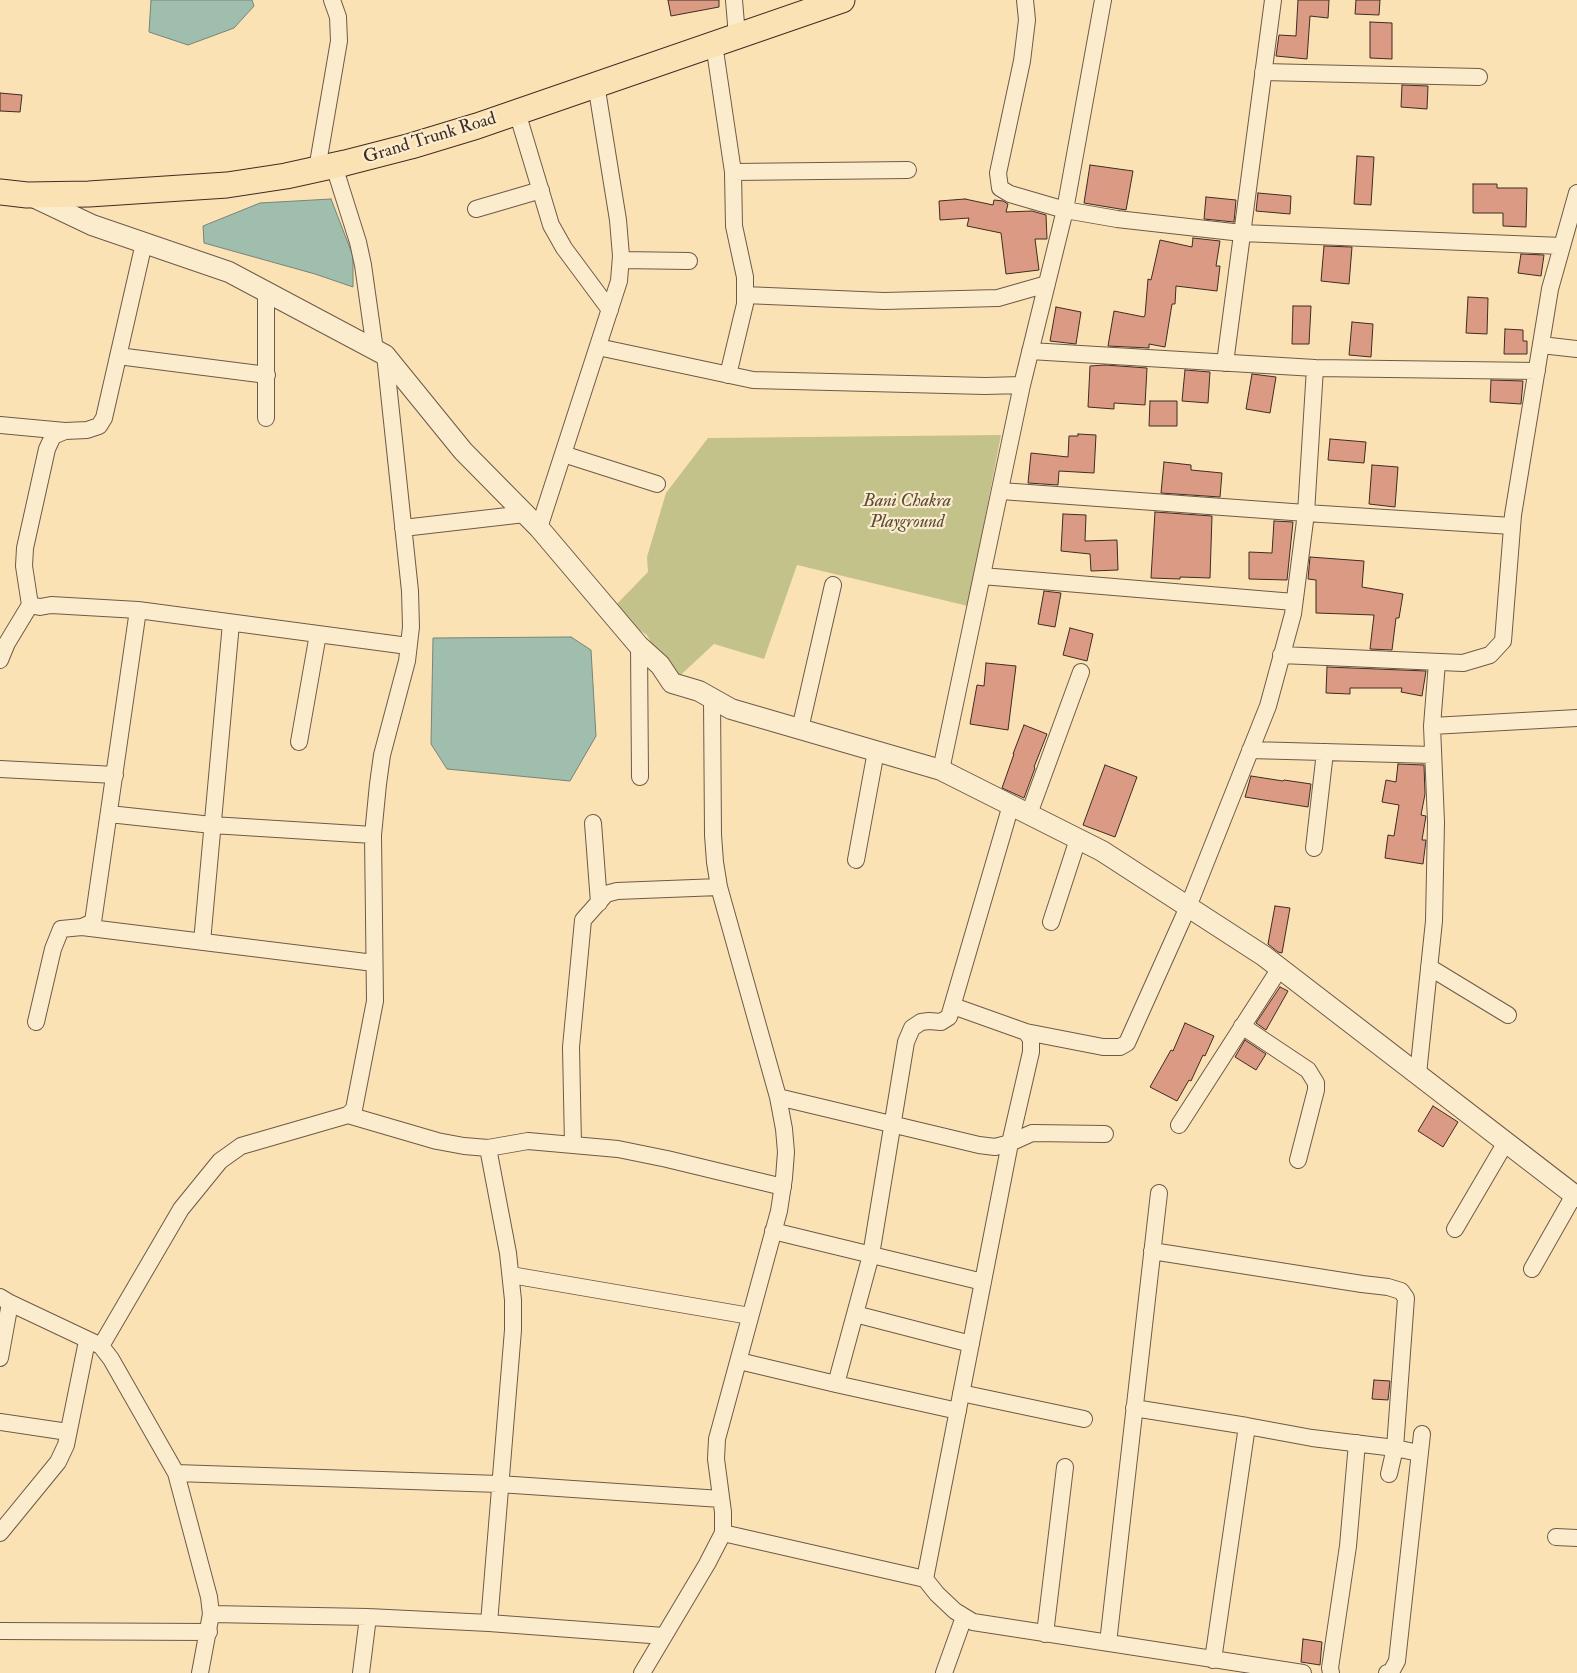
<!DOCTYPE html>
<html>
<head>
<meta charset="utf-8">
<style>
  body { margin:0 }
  canvas { display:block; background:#fbe2b4 }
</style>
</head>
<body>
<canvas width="1577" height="1673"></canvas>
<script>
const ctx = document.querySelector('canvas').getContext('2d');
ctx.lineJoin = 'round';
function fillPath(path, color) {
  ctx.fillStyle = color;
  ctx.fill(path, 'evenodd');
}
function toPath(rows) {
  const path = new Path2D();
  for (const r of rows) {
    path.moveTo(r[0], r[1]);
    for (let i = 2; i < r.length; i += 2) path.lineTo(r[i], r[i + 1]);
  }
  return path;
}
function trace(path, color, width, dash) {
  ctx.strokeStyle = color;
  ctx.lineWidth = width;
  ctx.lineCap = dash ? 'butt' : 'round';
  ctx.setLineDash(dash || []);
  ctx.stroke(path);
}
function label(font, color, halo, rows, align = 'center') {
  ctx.font = font + ' "IM FELL Double Pica",serif';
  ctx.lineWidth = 4.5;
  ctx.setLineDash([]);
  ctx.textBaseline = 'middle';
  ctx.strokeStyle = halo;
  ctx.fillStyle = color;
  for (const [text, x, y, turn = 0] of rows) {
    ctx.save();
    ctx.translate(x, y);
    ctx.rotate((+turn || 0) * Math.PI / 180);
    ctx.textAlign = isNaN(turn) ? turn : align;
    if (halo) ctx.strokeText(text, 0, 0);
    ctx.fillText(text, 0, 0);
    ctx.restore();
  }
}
fillPath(toPath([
  [1001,435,968,606,797,565,764,659,714,644,672,683,647,635,610,611,648,572,647,557,666,493,708,438]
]), '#c3c28a');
const water = toPath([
  [151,0,252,0,254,6,234,28,188,45,149,32,151,0],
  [331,199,353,256,353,287,315,274,204,243,203,226,260,203,331,199],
  [571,637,591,650,596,736,570,781,447,769,431,744,433,638,571,637]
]);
fillPath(water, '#9fbead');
trace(water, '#798476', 1);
const building = toPath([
  [668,0,719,0,719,7,671,16,668,0],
  [1298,0,1329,0,1328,18,1310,16,1307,59,1276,56,1279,35,1296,36,1298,0],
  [1356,0,1380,0,1379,15,1355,14,1356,0],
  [1370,22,1392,23,1392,59,1370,58,1370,22],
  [1402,85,1428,86,1427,109,1401,107,1402,85],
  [0,93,22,95,20,112,0,111,0,93],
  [1357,156,1374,157,1371,205,1354,204,1357,156],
  [1090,165,1133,171,1126,210,1084,203,1090,165],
  [1473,184,1497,184,1497,188,1527,188,1526,227,1503,226,1503,213,1473,213,1473,184],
  [1258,193,1291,196,1290,214,1256,211,1258,193],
  [1206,197,1236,200,1234,222,1204,219,1206,197],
  [965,199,993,205,994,200,1003,201,1008,204,1006,212,1032,211,1046,215,1047,239,1035,239,1039,270,1006,274,1001,233,967,226,969,218,940,220,939,201,965,199],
  [1193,238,1220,241,1216,266,1220,266,1217,291,1176,286,1175,304,1172,304,1165,347,1149,344,1149,348,1108,346,1114,311,1144,317,1145,315,1148,279,1151,280,1160,240,1192,247,1193,238],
  [1324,246,1352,247,1349,284,1321,281,1324,246],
  [1521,254,1544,255,1541,276,1518,273,1521,254],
  [1468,297,1488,298,1487,334,1466,333,1468,297],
  [1293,306,1311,306,1309,344,1292,344,1293,306],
  [1056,307,1081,312,1076,344,1050,341,1056,307],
  [1352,322,1373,324,1371,357,1349,355,1352,322],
  [1505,329,1523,330,1523,341,1527,341,1527,354,1504,354,1505,329],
  [1105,365,1147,368,1145,405,1114,403,1114,409,1088,407,1090,366,1105,365],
  [1185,370,1210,372,1208,403,1182,401,1185,370],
  [1252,374,1276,377,1270,413,1246,409,1252,374],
  [1491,380,1523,381,1521,404,1490,402,1491,380],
  [1150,401,1177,401,1177,426,1149,426,1150,401],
  [1078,434,1096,435,1094,473,1059,471,1058,485,1028,483,1031,453,1068,457,1069,436,1078,436,1078,434],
  [1330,439,1366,442,1364,463,1328,460,1330,439],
  [1164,462,1191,465,1191,470,1222,473,1220,497,1161,493,1164,462],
  [1372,465,1398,467,1395,507,1369,504,1372,465],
  [1155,512,1212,516,1210,578,1180,577,1180,579,1151,578,1155,512],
  [1063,514,1086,515,1085,541,1117,540,1118,570,1091,571,1090,554,1061,551,1063,514],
  [1274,521,1293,522,1287,580,1249,579,1249,552,1272,553,1274,521],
  [1310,557,1364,561,1362,587,1403,594,1399,618,1396,618,1392,650,1370,649,1374,615,1316,613,1316,580,1308,579,1310,557],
  [1044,591,1061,593,1055,627,1038,624,1044,591],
  [1070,628,1093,634,1087,661,1063,655,1070,628],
  [986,663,1016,666,1008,730,970,724,977,685,984,686,986,663],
  [1327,667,1426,671,1422,696,1401,692,1402,688,1350,688,1350,694,1326,693,1327,667],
  [1024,725,1047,734,1034,767,1035,768,1024,798,1002,788,1014,754,1013,754,1024,725],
  [1398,764,1424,765,1425,794,1421,815,1426,816,1422,840,1426,840,1423,864,1385,858,1388,835,1394,836,1399,805,1382,802,1386,780,1396,782,1398,764],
  [1105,765,1137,777,1115,837,1083,825,1105,765],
  [1251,776,1283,781,1284,780,1311,784,1308,807,1245,797,1251,776],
  [1275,906,1290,908,1282,953,1278,952,1268,944,1275,906],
  [1280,987,1288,991,1266,1030,1256,1023,1280,987],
  [1185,1023,1214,1036,1205,1056,1203,1055,1191,1081,1189,1080,1177,1101,1150,1087,1171,1050,1173,1051,1185,1023],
  [1245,1040,1266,1054,1256,1070,1235,1057,1245,1040],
  [1433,1106,1458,1122,1443,1147,1418,1131,1433,1106],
  [1374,1380,1390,1381,1388,1400,1372,1399,1374,1380],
  [1303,1639,1322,1642,1320,1665,1301,1662,1303,1639]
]);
fillPath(building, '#da9a83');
trace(building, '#3f2c24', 1);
const minor = toPath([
  [734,0,737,36],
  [1025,0,1027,20,1022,61,998,173,1000,188,1010,194,1065,210,1117,219,1242,233,1562,246],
  [714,44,733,172,734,226,745,277,745,304,728,375],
  [1263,72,1479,77],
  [517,112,551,225,564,248,610,310],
  [334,166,358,242,363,265,375,350],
  [317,169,339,41,338,17,332,0],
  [733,172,908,170],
  [476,209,541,190],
  [621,260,689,261],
  [745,295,884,301,998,298,1047,284],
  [1541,345,1577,349],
  [598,347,753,380,985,386,1022,385],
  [1030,351,1315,368,1537,371],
  [118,356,267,375],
  [1225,363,1273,0],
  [266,418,266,292],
  [0,425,65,431],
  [563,454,657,484],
  [1001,491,1306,513,1512,526],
  [403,528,525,514],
  [539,528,619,281,621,256,618,220,596,84],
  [982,576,1294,602],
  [30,605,24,566,25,548,47,449,53,436,65,431,87,430,99,426,104,418,144,243],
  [639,646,640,777],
  [1281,655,1463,663,1490,655,1503,641,1513,515,1550,289,1577,193],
  [0,660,7,643,30,605,40,607,51,605,138,610,408,646],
  [1432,726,1577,718],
  [800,729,833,585],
  [299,742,318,634],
  [1250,750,1433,755],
  [0,769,115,775],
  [941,770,1022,385,1065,210,1103,0],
  [109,814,212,825,373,835],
  [1029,814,1081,672],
  [593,823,599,903],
  [1314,848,1325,752],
  [856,860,876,751],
  [1051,922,1078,839],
  [82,927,374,963],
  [202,942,231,623],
  [1429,967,1508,1015],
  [36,1022,53,949,61,929,82,927,93,922,138,610],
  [1242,1026,1308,1070,1316,1083,1316,1090,1298,1160],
  [1026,1032,1103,1047,1120,1047,1127,1043,1188,907,1268,706,1293,614,1306,513,1315,368],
  [1418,1074,1434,921,1436,822,1432,726,1437,662],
  [778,1097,979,1145,995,1147,1010,1143,1032,1133,1105,1134],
  [348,1115,437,1141,464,1146,488,1148,528,1141,618,1149,667,1159,783,1187],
  [1179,1125,1280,968],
  [573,1145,571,1047,583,920,606,894,617,891,719,887],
  [488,1148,508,1253,513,1300,513,1330,489,1623],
  [1455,1229,1506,1142],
  [773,1231,983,1282],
  [1152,1251,1362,1284,1388,1287,1401,1291,1406,1298,1395,1448,1389,1474],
  [1532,1269,1574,1195],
  [511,1275,750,1316],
  [0,1297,10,1303,101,1346,111,1359,176,1473,209,1597,211,1614,200,1673],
  [855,1314,971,1344],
  [101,1346,181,1209,220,1161,241,1146,348,1115,354,1109,375,1001,373,835,378,784,382,755,407,661,411,627,410,591,385,355],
  [0,1358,10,1303],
  [739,1361,836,1384,958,1411],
  [836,1384,871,1255,906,1042,912,1028,921,1022,929,1021,941,1022,949,1017,1011,805],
  [961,1393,1084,1419],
  [1134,1408,1247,1426,1312,1438,1395,1448,1419,1453],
  [0,1422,68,1432],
  [176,1473,499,1484,721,1499],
  [0,1533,58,1462,66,1445,87,1341],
  [723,1533,925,1579,937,1594,955,1611,973,1622,1303,1673],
  [1556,1537,1577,1538],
  [925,1579,1010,1143,1031,1052,1031,1039,1026,1032,953,1006],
  [211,1614,368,1617,489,1623,664,1636],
  [0,1631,209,1632],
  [1045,1634,1065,1467],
  [1108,1643,1159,1193],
  [1213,1660,1247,1426],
  [361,1673,368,1617],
  [642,1673,707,1564,723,1533,723,1512,716,1459,717,1439,779,1211,784,1178,786,1152,784,1129,778,1097,719,887,715,862,713,835,712,698],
  [944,1673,964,1617],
  [1331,1673,1330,1668,1348,1546,1357,1443],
  [1387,1673,1391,1672,1397,1661,1422,1434]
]);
const tertiary = toPath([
  [29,195,92,225,229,272,385,355,463,451,539,528,639,646,660,665,672,683,699,691,731,709,941,770,1102,851,1264,956,1577,1197]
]);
const primary = toPath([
  [0,192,27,195,89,194,227,185,286,176,345,163,411,146,477,126,842,0]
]);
trace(minor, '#6e5a48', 18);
trace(tertiary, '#6e5a48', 22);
trace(primary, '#3f2c24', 27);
trace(minor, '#fcecce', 16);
trace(tertiary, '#fcecce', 20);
trace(primary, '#fbe2b4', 25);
label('18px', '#3f2c24', '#fcecce', [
  ["Grand Trunk Road",430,139,-17]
]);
label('italic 18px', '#594a38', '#fcecce', [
  ["Bani Chakra",907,502],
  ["Playground",907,523]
]);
</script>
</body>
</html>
